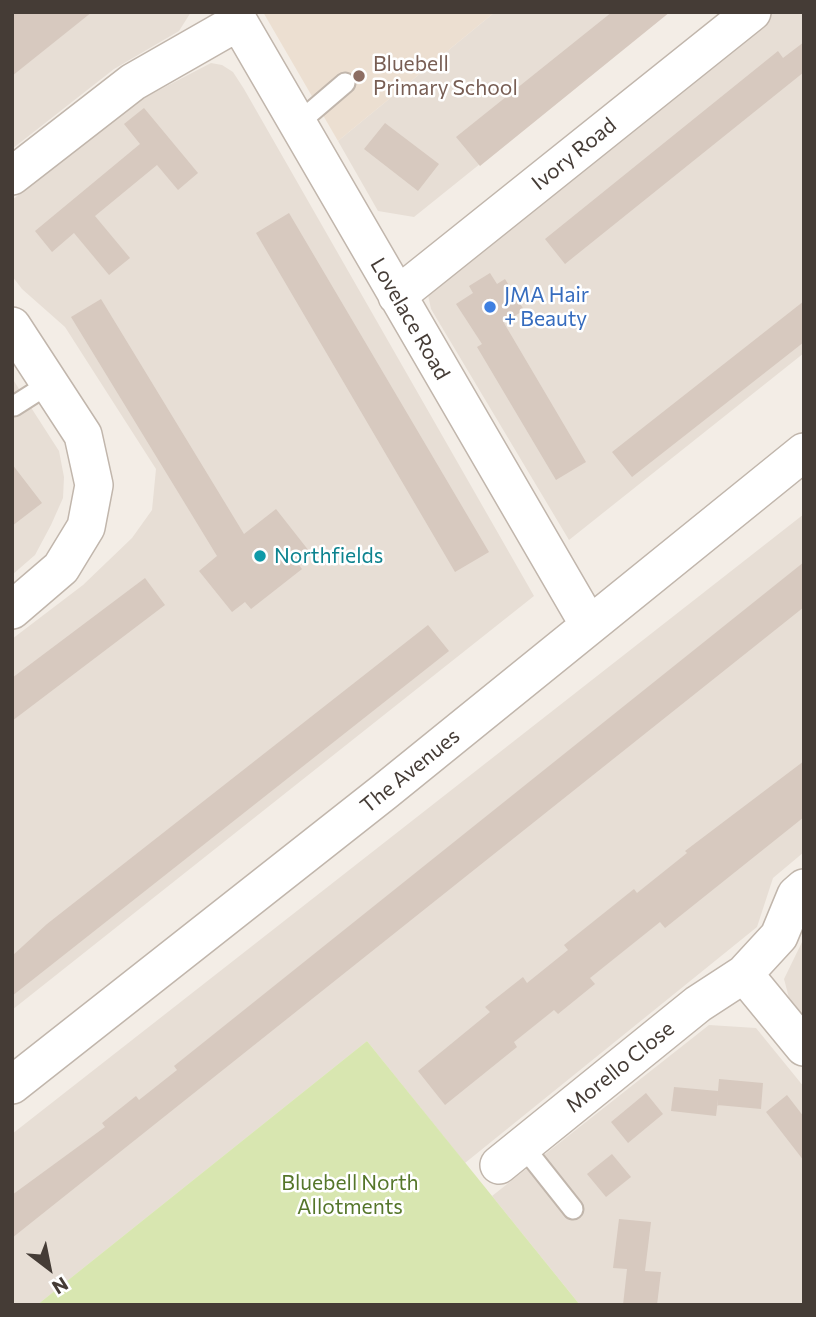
<!DOCTYPE html>
<html>
<head>
<meta charset="utf-8">
<style>
  body { margin:0 }
  #map { position:relative; width:816px; height:1317px; overflow:hidden; background:#f3ede6; font-family:Commissioner,sans-serif }
  canvas { display:block }
  .frame { position:absolute; inset:0; border:14px solid #453c36; pointer-events:none }
  .north { position:absolute; left:14px; top:1233px; width:70px; height:70px; -webkit-text-stroke:5px #fff; paint-order:stroke; rotate:148deg; font-size:19px; font-weight:700; line-height:28px; text-align:center; color:#453c36 }
  .north::after { content:''; display:block; margin:auto; width:24px; height:32px; background:#453c36; clip-path:polygon(50% 0,100% 100%,50% 72%,0 100%) }
</style>
</head>
<body>
<div id="map">
<canvas width="816" height="1317"></canvas>
<div class="frame"></div>
<div class="north">N</div>
</div>
<script>
const ctx = document.querySelector('canvas').getContext('2d');
ctx.lineJoin = 'round';
function fillPath(path, color) {
  ctx.fillStyle = color;
  ctx.fill(path, 'evenodd');
}
function toPath(rows) {
  const path = new Path2D();
  for (const r of rows) {
    path.moveTo(r[0], r[1]);
    for (let i = 2; i < r.length; i += 2) path.lineTo(r[i], r[i + 1]);
  }
  return path;
}
function trace(path, color, width, dash) {
  ctx.strokeStyle = color;
  ctx.lineWidth = width;
  ctx.lineCap = dash ? 'butt' : 'round';
  ctx.setLineDash(dash || []);
  ctx.stroke(path);
}
function label(font, color, halo, rows, align = 'center') {
  ctx.font = font + ' Commissioner,sans-serif';
  ctx.lineWidth = 5;
  ctx.setLineDash([]);
  ctx.textBaseline = 'middle';
  ctx.strokeStyle = halo;
  ctx.fillStyle = color;
  for (const [text, x, y, turn = 0] of rows) {
    ctx.save();
    ctx.translate(x, y);
    ctx.rotate((+turn || 0) * Math.PI / 180);
    ctx.textAlign = isNaN(turn) ? turn : align;
    if (halo) ctx.strokeText(text, 0, 0);
    ctx.fillText(text, 0, 0);
    ctx.restore();
  }
}
fillPath(toPath([
  [12,12,191,12,179,31,114,69,12,149],
  [495,12,669,12,414,217,378,211,338,141],
  [762,12,804,12,804,353,569,540,431,309,427,290],
  [211,63,222,65,233,72,244,89,534,596,12,1010,12,639,83,585,132,538,152,510,156,469,65,327,22,289,12,276,12,200,140,100],
  [12,378,59,451,64,477,63,498,51,525,35,555,12,575],
  [804,514,804,852,773,878,757,927,465,1163,367,1041,37,1305,12,1305,12,1134],
  [804,938,804,1016,789,998,784,979],
  [709,1025,756,1028,804,1087,804,1305,580,1305,492,1196]
]), '#e7ded5');
fillPath(toPath([
  [263,12,495,12,338,141]
]), '#ecdfd1');
fillPath(toPath([
  [367,1041,580,1305,37,1305]
]), '#d8e6b0');
fillPath(toPath([
  [12,12,92,12,12,76],
  [612,12,670,12,480,166,456,137],
  [804,42,804,72,565,264,545,239,778,51,783,58],
  [144,108,198,173,178,190,157,165,95,216,130,258,109,275,74,233,52,252,35,231,140,144,124,124],
  [385,123,439,164,418,191,364,149],
  [289,213,489,552,455,572,256,233],
  [490,273,497,284,505,279,524,310,504,323,586,462,556,480,477,347,482,344,456,304,473,293,469,286],
  [101,299,244,534,276,509,309,551,296,561,302,569,251,609,245,602,232,612,199,571,217,556,71,317],
  [804,301,804,342,632,477,612,452],
  [12,464,42,503,12,526],
  [804,562,804,607,12,1238,12,1195,105,1127,102,1123,136,1096,139,1100,177,1070,174,1066],
  [145,578,165,605,12,721,12,678],
  [428,625,449,651,12,996,12,956,47,924],
  [804,761,804,817,665,928,660,922,590,978,595,984,558,1014,554,1010,514,1042,517,1047,445,1105,418,1071,490,1012,485,1007,523,977,527,983,568,950,564,945,634,889,637,893,687,853,685,851],
  [719,1079,763,1083,761,1109,717,1105,718,1099,716,1116,671,1111,674,1087,718,1091],
  [646,1093,663,1114,628,1143,611,1122],
  [787,1095,804,1117,804,1161,766,1112],
  [612,1154,631,1177,606,1197,587,1174],
  [619,1219,651,1222,645,1271,661,1272,657,1305,623,1305,627,1269,613,1268]
]), '#d7c9bf');
const lane = toPath([
  [297,124,345,83],
  [14,406,50,383],
  [523,1146,573,1209]
]);
const street = toPath([
  [233,12,589,625],
  [12,176,133,82,238,22],
  [397,296,752,12],
  [12,326,83,435,94,485,86,527,61,568,12,610],
  [744,974,779,936,796,895,804,888],
  [12,1085,384,792,804,452],
  [499,1165,698,1004,744,974,804,1047]
]);
trace(lane, '#c1b6ac', 23);
trace(street, '#c1b6ac', 40);
trace(lane, '#fff', 19);
trace(street, '#fff', 37);
for (const [x, y, r, color] of [
  [359,76,7,"#8d6e63"],
  [490,307,7,"#3f7fe0"],
  [260,556,7,"#0f9aa8"]
]) {
  const dot = new Path2D();
  dot.arc(x, y, r, 0, 2 * Math.PI);
  ctx.fillStyle = color;
  ctx.fill(dot);
  trace(dot, '#fff', 2.5);
}
label('21px', '#785e54', '#fff', [
  ["Bluebell",373,64],
  ["Primary School",373,88]
], 'left');
label('21px', '#453c36', '#fff', [
  ["Ivory Road",574,154,-39],
  ["Lovelace Road",410,319,60],
  ["The Avenues",410,771,-39],
  ["Morello Close",620,1067,-39]
]);
label('21px', '#366cbe', '#fff', [
  ["JMA Hair",504,295],
  ["+ Beauty",504,319]
], 'left');
label('21px', '#0d838f', '#fff', [
  ["Northfields",274,556]
], 'left');
label('21px', '#55762a', '#fff', [
  ["Bluebell North",350,1183],
  ["Allotments",350,1207]
]);
</script>
</body>
</html>
